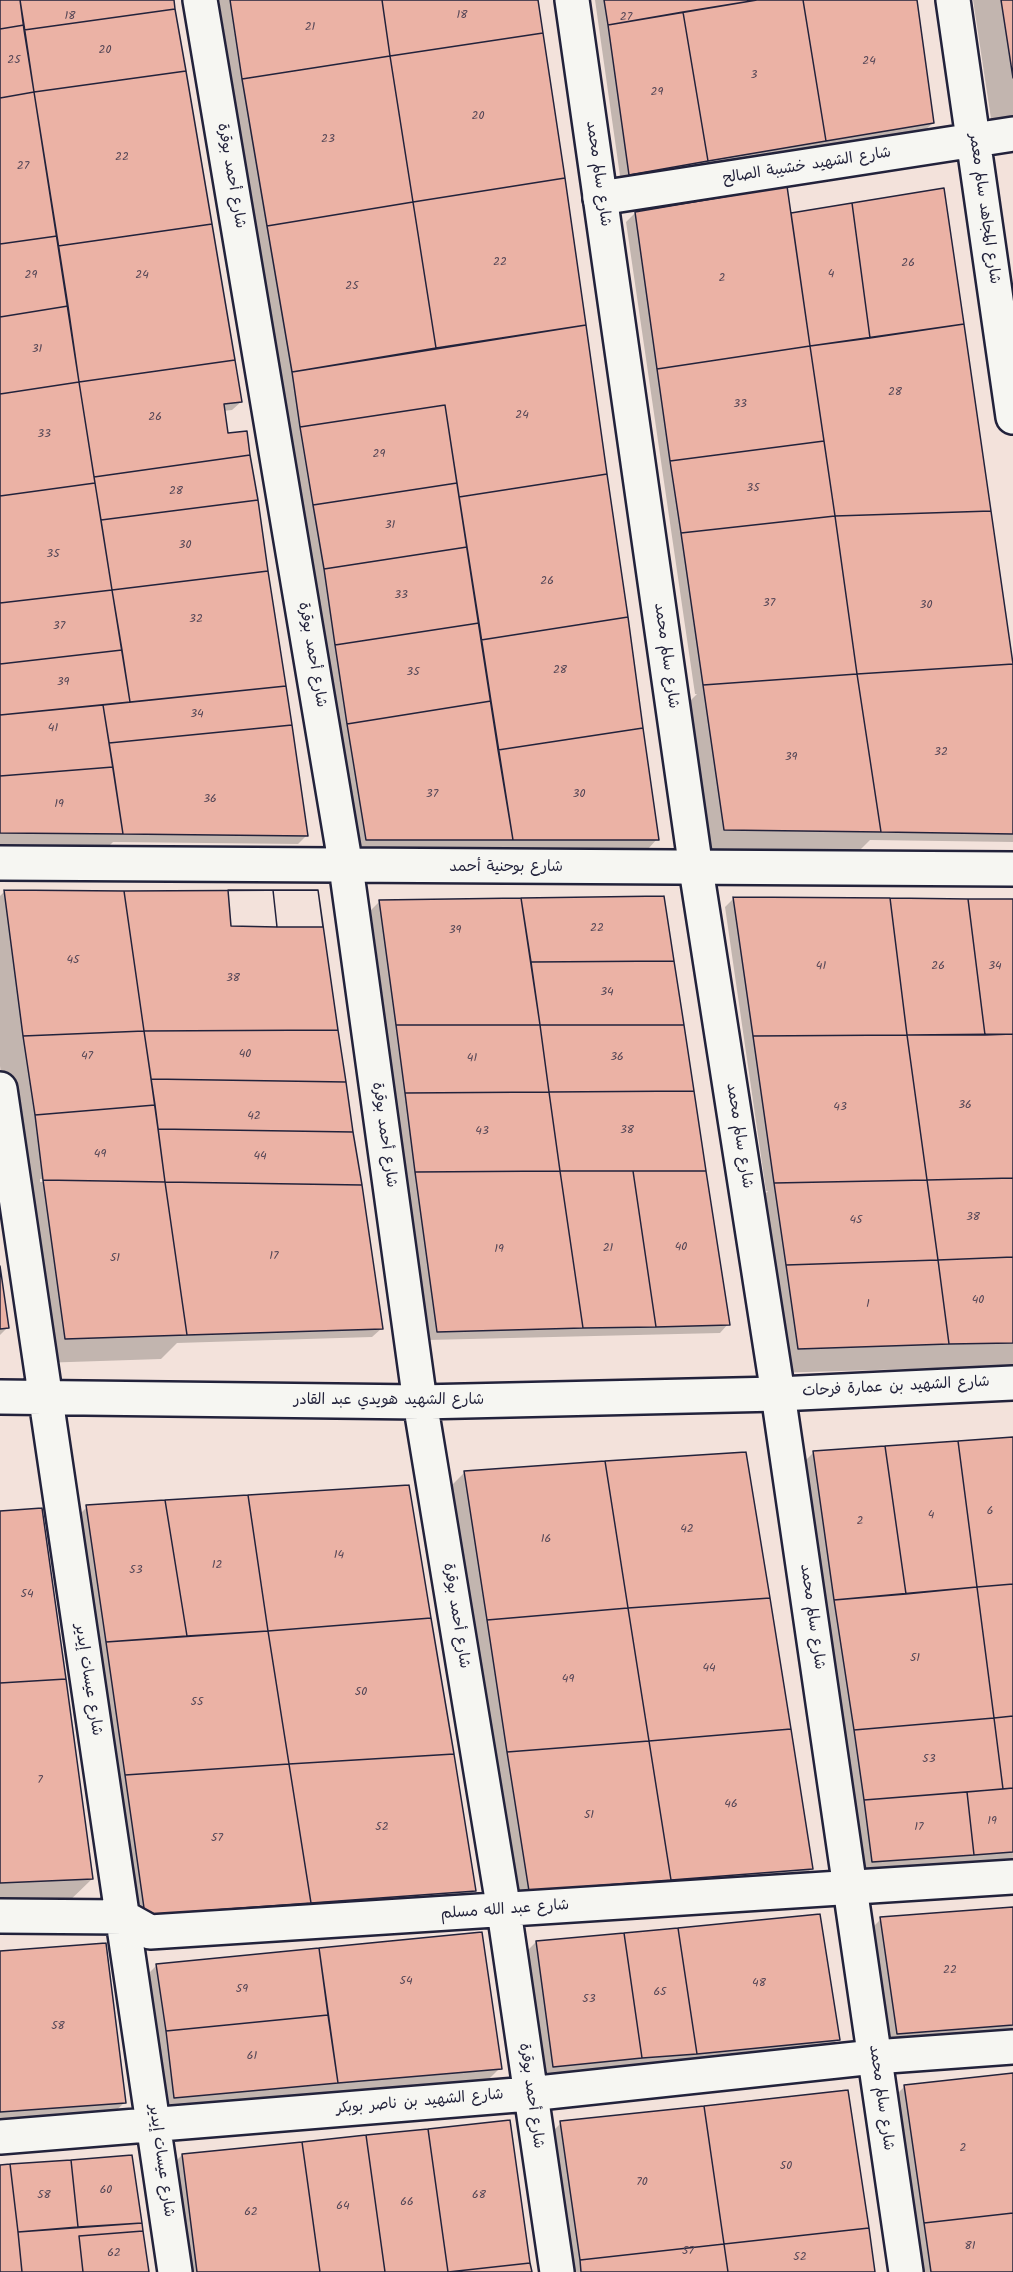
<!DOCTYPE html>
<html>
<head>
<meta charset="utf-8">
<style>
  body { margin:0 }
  canvas { display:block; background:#f3e2db }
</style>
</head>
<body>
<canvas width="1013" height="2272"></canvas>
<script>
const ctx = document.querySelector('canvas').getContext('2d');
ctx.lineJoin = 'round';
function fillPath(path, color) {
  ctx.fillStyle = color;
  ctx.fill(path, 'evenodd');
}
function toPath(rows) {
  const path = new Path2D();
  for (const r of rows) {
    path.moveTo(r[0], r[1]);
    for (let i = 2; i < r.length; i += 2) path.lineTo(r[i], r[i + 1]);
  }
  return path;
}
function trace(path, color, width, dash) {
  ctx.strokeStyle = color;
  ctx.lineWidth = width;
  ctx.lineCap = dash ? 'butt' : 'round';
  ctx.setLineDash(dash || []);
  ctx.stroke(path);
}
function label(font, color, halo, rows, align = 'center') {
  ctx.font = font + ' Kalam,"Playpen Sans Arabic",sans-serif';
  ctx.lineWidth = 4.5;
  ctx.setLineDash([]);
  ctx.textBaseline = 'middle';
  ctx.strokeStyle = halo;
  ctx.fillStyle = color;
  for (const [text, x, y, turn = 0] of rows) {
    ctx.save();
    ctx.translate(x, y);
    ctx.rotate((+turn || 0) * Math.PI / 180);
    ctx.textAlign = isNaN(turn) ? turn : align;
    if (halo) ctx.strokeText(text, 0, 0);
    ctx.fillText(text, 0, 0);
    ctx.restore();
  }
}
fillPath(toPath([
  [0,0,172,0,241,402,232,410,223,411,226,435,246,433,307,835,298,844,113,842,104,851,0,850],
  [219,0,536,0,657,839,649,848,502,848,486,864,341,864,339,734],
  [595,0,915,0,933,123,924,131,621,183],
  [973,0,1013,0,1013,129,993,132],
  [943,189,1013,676,1013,842,870,840,854,856,699,854,679,712,697,694,695,694,626,222,635,213,790,215],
  [4,892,124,892,381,1329,372,1337,177,1343,161,1359,40,1363,0,1066,0,896],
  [40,1179,146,1180,146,1184,40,1182],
  [663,898,728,1324,720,1333,428,1340,371,910,380,901],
  [734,898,1013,900,1013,1366,773,1373,750,1209,768,1191,766,1191,725,907],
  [0,1277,7,1328,0,1335],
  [1013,1439,1013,1868,855,1879,789,1477,814,1452],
  [465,1472,811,1869,786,1894,504,1916,440,1497],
  [408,1486,474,1891,450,1916,120,1939,62,1532,87,1507],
  [0,1513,92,1879,61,1909,0,1912],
  [1013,1909,1013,2048,872,2058,856,1944,881,1919],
  [819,1916,838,2039,813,2064,528,2091,511,1967,536,1942],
  [480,1934,500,2068,475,2093,150,2123,132,1990,157,1965],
  [0,1953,124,2103,99,2127,0,2135],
  [1013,2075,1013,2272,903,2272,880,2111,905,2086],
  [561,2123,874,2272,553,2272,536,2148],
  [182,2155,530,2272,170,2272,157,2180],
  [131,2157,147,2272,0,2272,0,2166]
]), '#0003');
const building = toPath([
  [0,0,20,0,24,25,0,29,0,0],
  [20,0,174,0,175,9,24,30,20,0],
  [230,0,382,0,390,56,242,79,230,0],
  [382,0,538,0,543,33,390,56,382,0],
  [604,0,757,0,608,25,604,0],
  [757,0,803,0,826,141,708,161,683,12,757,0],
  [803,0,917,0,934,123,826,141,803,0],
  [1001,0,1013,0,1013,78,1001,0],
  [175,9,186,71,34,92,24,30,175,9],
  [683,12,708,161,629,175,608,25,683,12],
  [24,25,34,92,0,98,0,29,24,25],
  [543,33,565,178,413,202,390,56,543,33],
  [390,56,413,202,267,226,242,79,390,56],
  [186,71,212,224,58,246,34,92,186,71],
  [34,92,57,236,0,244,0,98,34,92],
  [565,178,586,325,436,348,413,202,565,178],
  [787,186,810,346,657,369,635,212,787,186],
  [944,188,964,324,870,338,852,203,944,188],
  [413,202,436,348,292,372,267,226,413,202],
  [852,203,870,338,810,346,791,213,852,203],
  [212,224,235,360,79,382,58,246,212,224],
  [57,236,68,306,0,317,0,244,57,236],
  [68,306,79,382,0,394,0,317,68,306],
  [964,324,991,511,835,516,810,346,964,324],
  [586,325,607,474,459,497,445,405,300,427,292,372,586,325],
  [810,346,824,441,670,461,657,369,810,346],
  [235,360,242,402,224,404,228,433,247,431,250,455,94,477,79,382,235,360],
  [79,382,95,483,0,496,0,394,79,382],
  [445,405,457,483,313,505,300,427,445,405],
  [824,441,835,516,681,533,670,461,824,441],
  [250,455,258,500,101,520,94,477,250,455],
  [607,474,628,617,481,640,459,497,607,474],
  [95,483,112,590,0,603,0,496,95,483],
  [457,483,467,547,324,569,313,505,457,483],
  [258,500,268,571,112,590,101,520,258,500],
  [991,511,1013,664,857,674,835,516,991,511],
  [835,516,857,674,703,685,681,533,835,516],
  [467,547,479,623,335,645,324,569,467,547],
  [268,571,286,686,130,702,112,590,268,571],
  [112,590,122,650,0,664,0,603,112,590],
  [628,617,643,728,498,750,481,640,628,617],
  [479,623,491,701,347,724,335,645,479,623],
  [122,650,130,702,0,715,0,664,122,650],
  [1013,664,1013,834,881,832,857,674,1013,664],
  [857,674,881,832,724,830,703,685,857,674],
  [286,686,292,725,109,743,103,705,286,686],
  [491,701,513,840,366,840,347,724,491,701],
  [103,705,113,767,0,776,0,715,103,705],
  [292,725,308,836,123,834,109,743,292,725],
  [643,728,659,840,513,840,498,750,643,728],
  [113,767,123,834,0,833,0,776,113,767],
  [4,890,124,891,144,1031,23,1036,4,890],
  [228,890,273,890,277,927,231,926,228,890],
  [273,890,318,890,323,927,277,927,273,890],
  [318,890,338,1030,144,1031,124,891,318,890],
  [664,896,674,961,531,962,521,898,664,896],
  [733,897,890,898,907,1035,753,1036,733,897],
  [521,898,540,1025,396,1025,379,900,521,898],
  [890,898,968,899,985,1035,907,1035,890,898],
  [968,899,1013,899,1013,1034,985,1035,968,899],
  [674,961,684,1025,540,1025,531,962,674,961],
  [396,1025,540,1025,549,1092,405,1093,396,1025],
  [540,1025,684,1025,694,1091,549,1092,540,1025],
  [338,1030,346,1082,151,1079,144,1031,338,1030],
  [144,1031,155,1105,35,1115,23,1036,144,1031],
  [1013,1034,1013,1178,927,1180,907,1035,1013,1034],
  [907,1035,927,1180,774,1183,753,1036,907,1035],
  [151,1079,346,1082,353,1132,158,1129,151,1079],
  [694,1091,706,1171,560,1171,549,1092,694,1091],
  [549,1092,560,1171,415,1172,405,1093,549,1092],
  [155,1105,165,1182,43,1180,35,1115,155,1105],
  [158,1129,353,1132,362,1185,165,1182,158,1129],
  [560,1171,583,1328,437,1332,415,1172,560,1171],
  [560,1171,633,1171,656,1327,583,1328,560,1171],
  [633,1171,706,1171,730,1325,656,1327,633,1171],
  [1013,1178,1013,1257,938,1260,927,1180,1013,1178],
  [43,1180,165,1182,187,1335,65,1339,43,1180],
  [927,1180,938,1260,786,1265,774,1183,927,1180],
  [165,1182,362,1185,383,1329,187,1335,165,1182],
  [1013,1257,1013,1343,949,1344,938,1260,1013,1257],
  [938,1260,949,1344,798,1349,786,1265,938,1260],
  [0,1266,9,1328,0,1329,0,1266],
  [1013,1437,1013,1584,977,1587,958,1441,1013,1437],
  [958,1441,977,1587,906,1594,885,1446,958,1441],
  [885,1446,906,1594,834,1600,813,1451,885,1446],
  [746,1452,770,1598,628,1608,605,1461,746,1452],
  [605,1461,628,1608,487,1620,464,1471,605,1461],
  [409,1485,431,1618,268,1631,248,1495,409,1485],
  [248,1495,268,1631,187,1636,165,1500,248,1495],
  [165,1500,187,1636,106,1642,86,1505,165,1500],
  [42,1508,66,1679,0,1683,0,1511,42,1508],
  [1013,1584,1013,1716,994,1718,977,1587,1013,1584],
  [977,1587,994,1718,854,1730,834,1600,977,1587],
  [770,1598,791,1729,649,1741,628,1608,770,1598],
  [628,1608,649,1741,507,1752,487,1620,628,1608],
  [431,1618,454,1754,289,1764,268,1631,431,1618],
  [268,1631,289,1764,125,1775,106,1642,268,1631],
  [66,1679,93,1879,0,1883,0,1683,66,1679],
  [1013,1716,1013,1788,1003,1789,994,1718,1013,1716],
  [994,1718,1003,1789,864,1800,854,1730,994,1718],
  [791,1729,813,1869,671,1880,649,1741,791,1729],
  [649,1741,671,1880,529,1891,507,1752,649,1741],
  [454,1754,476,1891,311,1903,289,1764,454,1754],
  [289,1764,311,1903,145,1915,125,1775,289,1764],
  [1013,1788,1013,1852,974,1855,967,1792,1013,1788],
  [967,1792,974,1855,872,1862,864,1800,967,1792],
  [1013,1907,1013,2025,897,2034,880,1917,1013,1907],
  [820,1914,840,2040,697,2054,678,1928,820,1914],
  [678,1928,697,2054,642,2058,624,1933,678,1928],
  [482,1932,502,2069,338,2083,319,1948,482,1932],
  [624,1933,642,2058,553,2067,536,1941,624,1933],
  [106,1943,126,2103,0,2112,0,1951,106,1943],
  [319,1948,328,2015,166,2031,156,1964,319,1948],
  [328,2015,338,2083,174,2098,166,2031,328,2015],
  [1013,2073,1013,2213,924,2223,904,2085,1013,2073],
  [848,2090,869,2228,724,2244,704,2106,848,2090],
  [704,2106,724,2244,580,2260,560,2121,704,2106],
  [510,2120,530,2263,448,2272,428,2129,510,2120],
  [428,2129,448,2272,385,2272,366,2135,428,2129],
  [366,2135,385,2272,320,2272,302,2142,366,2135],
  [302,2142,320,2272,197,2272,182,2154,302,2142],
  [132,2155,142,2223,78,2227,71,2160,132,2155],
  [71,2160,78,2227,18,2232,10,2164,71,2160],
  [10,2164,18,2232,22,2272,0,2272,0,2165,10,2164],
  [1013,2213,1013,2272,931,2272,924,2223,1013,2213],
  [142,2223,143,2231,79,2236,83,2272,22,2272,18,2232,142,2223],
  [869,2228,875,2272,728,2272,724,2244,869,2228],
  [143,2231,149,2272,83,2272,79,2236,143,2231],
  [724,2244,728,2272,581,2272,580,2260,724,2244],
  [530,2263,532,2272,446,2272,448,2272,530,2263]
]);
fillPath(building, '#ebb2a5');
trace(building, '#22223b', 1.5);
const minor = toPath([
  [200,0,346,867,420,1402,504,1911,557,2272],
  [953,0,1013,417],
  [600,198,1013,134],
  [0,863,1013,869],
  [0,1089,175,2272],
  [0,1397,420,1402,778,1394,1013,1383],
  [0,1916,123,1917,150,1932,1013,1877],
  [0,2137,529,2094,874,2057,1013,2047]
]);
const tertiary = toPath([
  [572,0,696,869,778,1394,906,2272]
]);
trace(minor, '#22223b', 38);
trace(tertiary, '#22223b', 38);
trace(minor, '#f6f6f2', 33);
trace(tertiary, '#f6f6f2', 33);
label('12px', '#544656', null, [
  ["18",462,16],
  ["18",70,17],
  ["27",626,18],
  ["21",310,28],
  ["20",105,51],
  ["25",14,61],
  ["24",869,62],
  ["3",754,76],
  ["29",657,93],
  ["20",478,117],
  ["23",328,140],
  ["22",122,158],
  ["27",23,167],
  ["22",500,263],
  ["26",908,264],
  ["4",831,275],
  ["29",31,276],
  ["24",142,276],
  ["2",722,279],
  ["25",352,287],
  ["31",37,350],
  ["28",895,393],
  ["33",740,405],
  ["24",522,416],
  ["26",155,418],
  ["33",44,435],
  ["29",379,455],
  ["35",753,489],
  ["28",176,492],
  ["31",390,526],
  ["30",185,546],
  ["35",53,555],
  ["26",547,582],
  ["33",401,596],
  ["37",769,604],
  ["30",926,606],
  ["32",196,620],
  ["37",59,627],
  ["28",560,671],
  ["35",413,673],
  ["39",63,683],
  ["34",197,715],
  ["41",53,729],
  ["32",941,753],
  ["39",791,758],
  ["37",432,795],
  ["30",579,795],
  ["36",210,800],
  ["19",59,805],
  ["22",597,929],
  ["39",455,931],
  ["45",73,961],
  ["41",821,967],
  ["26",938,967],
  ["34",995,967],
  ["38",233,979],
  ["34",607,993],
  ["40",245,1055],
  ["47",87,1057],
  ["36",617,1058],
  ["41",472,1059],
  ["36",965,1106],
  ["43",840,1108],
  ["42",254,1117],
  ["38",627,1131],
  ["43",482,1132],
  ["49",100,1155],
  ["44",260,1157],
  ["38",973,1218],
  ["45",856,1221],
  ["40",681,1248],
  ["21",608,1249],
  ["19",499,1250],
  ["17",274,1257],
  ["51",115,1259],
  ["40",978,1301],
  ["1",868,1305],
  ["6",990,1512],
  ["4",931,1516],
  ["2",860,1522],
  ["42",687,1530],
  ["16",546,1540],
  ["14",339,1556],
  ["12",217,1566],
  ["53",136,1571],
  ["54",27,1595],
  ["51",915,1659],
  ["44",709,1669],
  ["49",568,1680],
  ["50",361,1693],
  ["55",197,1703],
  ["53",929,1760],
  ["7",40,1781],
  ["46",731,1805],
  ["51",589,1816],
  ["19",992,1822],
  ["52",382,1828],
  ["17",919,1828],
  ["57",217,1839],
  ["22",950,1971],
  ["54",406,1982],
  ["48",759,1984],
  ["59",242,1990],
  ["65",660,1993],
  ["53",589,2000],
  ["58",58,2027],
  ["61",252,2057],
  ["2",963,2149],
  ["50",786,2167],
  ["70",642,2183],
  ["60",106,2191],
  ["58",44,2196],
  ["68",479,2196],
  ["66",407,2203],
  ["64",343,2207],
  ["62",251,2213],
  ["81",970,2247],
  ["57",688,2252],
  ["62",114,2254],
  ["52",800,2258]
]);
label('15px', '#22223b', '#f6f6f2', [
  ["شارع الشهيد خشيبة الصالح",807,167,-9],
  ["شارع سالم محمد",597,174,82],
  ["شارع أحمد بوقرة",230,176,80],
  ["شارع المجاهد سالم معمر",983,209,82],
  ["شارع أحمد بوقرة",311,655,80],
  ["شارع سالم محمد",665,656,82],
  ["شارع بوحنية أحمد",506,868],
  ["شارع أحمد بوقرة",383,1135,82],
  ["شارع سالم محمد",738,1136,81],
  ["شارع الشهيد بن عمارة فرحات",896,1388,-3],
  ["شارع الشهيد هويدي عبد القادر",389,1401],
  ["شارع أحمد بوقرة",455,1616,81],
  ["شارع سالم محمد",811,1617,82],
  ["شارع عيسات إيدير",87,1680,81],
  ["شارع عبد الله مسلم",505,1911,-4],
  ["شارع أحمد بوقرة",530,2096,82],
  ["شارع سالم محمد",880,2098,82],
  ["شارع الشهيد بن ناصر بوبكر",420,2103,-5],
  ["شارع عيسات إيدير",160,2161,82]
]);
</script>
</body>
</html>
